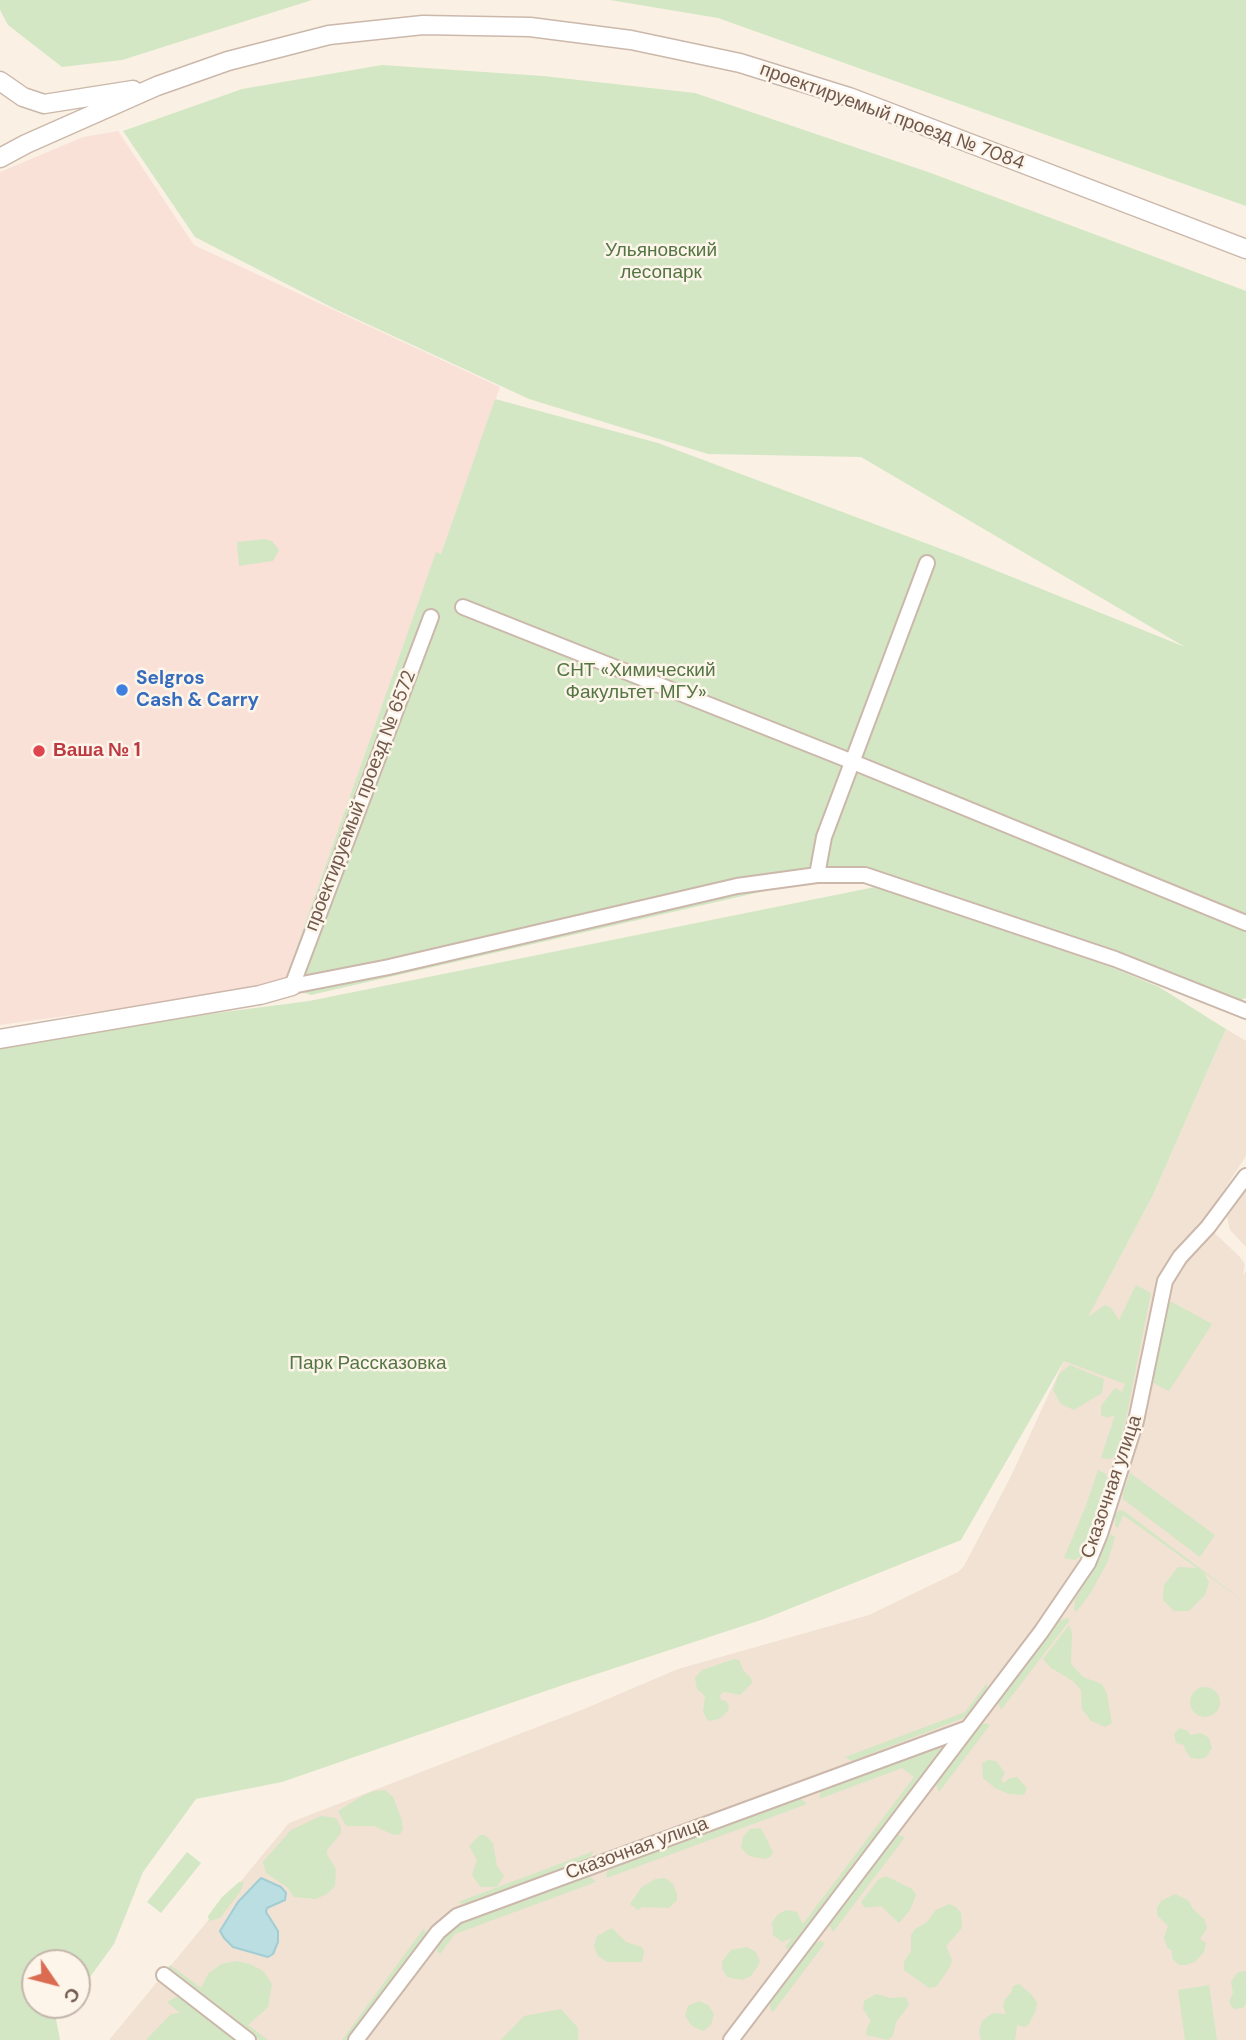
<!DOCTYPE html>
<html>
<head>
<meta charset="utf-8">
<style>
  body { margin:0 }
  #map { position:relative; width:1246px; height:2040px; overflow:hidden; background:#faf1e4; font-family:"DM Sans",sans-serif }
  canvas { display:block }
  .north { position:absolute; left:21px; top:1949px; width:70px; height:70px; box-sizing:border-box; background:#fdf5ea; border:2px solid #c5b6ab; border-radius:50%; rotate:125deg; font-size:19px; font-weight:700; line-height:28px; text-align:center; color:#71584c }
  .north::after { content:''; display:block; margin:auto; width:24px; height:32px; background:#db6c52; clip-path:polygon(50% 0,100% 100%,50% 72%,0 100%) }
</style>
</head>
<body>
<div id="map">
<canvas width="1246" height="2040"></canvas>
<div class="north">С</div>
</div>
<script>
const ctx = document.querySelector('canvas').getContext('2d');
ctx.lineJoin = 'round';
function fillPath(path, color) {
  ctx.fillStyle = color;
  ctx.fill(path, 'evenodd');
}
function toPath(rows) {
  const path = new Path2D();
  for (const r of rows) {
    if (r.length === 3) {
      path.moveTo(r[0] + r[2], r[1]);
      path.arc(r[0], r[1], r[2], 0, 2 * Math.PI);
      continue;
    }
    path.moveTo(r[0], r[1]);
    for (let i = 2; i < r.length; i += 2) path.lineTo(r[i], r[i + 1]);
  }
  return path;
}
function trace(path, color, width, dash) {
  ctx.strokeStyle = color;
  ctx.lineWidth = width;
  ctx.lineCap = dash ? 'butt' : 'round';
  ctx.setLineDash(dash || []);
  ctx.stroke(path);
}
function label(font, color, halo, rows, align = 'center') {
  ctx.font = font + ' "DM Sans",sans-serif';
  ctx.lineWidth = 5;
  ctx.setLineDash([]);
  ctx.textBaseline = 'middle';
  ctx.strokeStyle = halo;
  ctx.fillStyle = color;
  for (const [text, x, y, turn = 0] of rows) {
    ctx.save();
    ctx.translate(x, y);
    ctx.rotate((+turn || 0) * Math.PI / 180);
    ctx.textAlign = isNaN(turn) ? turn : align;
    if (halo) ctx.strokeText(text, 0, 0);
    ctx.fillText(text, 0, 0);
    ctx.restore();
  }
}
fillPath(toPath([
  [1226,1029,1246,1041,1246,1156,1203,1222,1239,1256,1245,1264,1243,1275,1246,1271,1246,2040,109,2040,289,1823,584,1709,678,1669,869,1615,958,1572,964,1566,1011,1476,1064,1361,1153,1195],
  [1246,1189,1246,1247,1230,1230,1227,1217]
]), '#f1e2d3');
fillPath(toPath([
  [118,131,194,245,500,387,441,554,436,553,283,986,0,1025,0,172,83,137]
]), '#fae1d8');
fillPath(toPath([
  [0,0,312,0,122,60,62,67,8,25,0,10],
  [610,0,1246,0,1246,206,718,18],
  [382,65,543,76,695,93,928,172,1246,291,1246,998,1241,1000,1039,928,856,870,311,995,283,986,436,552,441,554,495,399,658,443,960,556,1185,647,861,457,708,454,529,399,335,309,195,237,123,131,242,89],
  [265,539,272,541,279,550,273,561,239,566,237,542],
  [875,887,1111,967,1159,987,1226,1029,1153,1195,1088,1317,1105,1305,1111,1308,1119,1320,1136,1285,1151,1293,1126,1419,1116,1457,1108,1459,1101,1458,1115,1415,1107,1418,1101,1415,1101,1406,1115,1388,1122,1392,1125,1384,1064,1361,961,1540,764,1619,563,1685,282,1782,196,1799,143,1872,114,1944,77,1995,77,1963,35,1963,35,2005,69,2005,56,2019,60,2040,0,2040,0,1045,55,1034,309,1001],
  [1168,1302,1172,1302,1212,1324,1169,1391,1151,1382,1151,1379],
  [1070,1365,1104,1379,1102,1393,1074,1410,1061,1404,1053,1390,1059,1374],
  [1098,1470,1106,1474,1108,1482,1081,1556,1075,1560,1064,1558,1085,1508],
  [1130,1473,1215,1535,1200,1557,1123,1499,1123,1493],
  [1120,1510,1124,1511,1246,1603,1204,1573,1209,1582,1205,1595,1189,1611,1174,1611,1163,1600,1164,1585,1178,1567,1197,1568,1123,1515,1118,1528,1115,1526,1115,1514],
  [1110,1534,1115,1537,1108,1561,1090,1594,1076,1612,1074,1609,1075,1599,1093,1570],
  [1067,1618,1070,1620,1001,1710,998,1702,1000,1697,1058,1621],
  [1069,1625,1072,1633,1071,1664,1083,1677,1102,1684,1107,1694,1112,1723,1105,1727,1091,1721,1082,1709,1081,1690,1073,1681,1051,1668,1043,1659],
  [734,1659,739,1660,743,1670,751,1678,752,1683,740,1695,724,1692,720,1695,721,1700,726,1701,729,1706,728,1711,719,1719,708,1721,703,1712,705,1696,697,1689,695,1678,702,1670],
  [987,1683,987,1689,964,1718,852,1761,845,1757,965,1712],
  [1205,1702,15],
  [986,1723,990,1725,939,1792,936,1785,937,1781,977,1727],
  [1180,1728,1188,1731,1190,1735,1201,1733,1209,1738,1212,1748,1206,1757,1201,1759,1191,1758,1185,1750,1184,1745,1176,1743,1174,1734],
  [943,1744,943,1750,795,1946,788,1949,785,1947,792,1938,782,1942,773,1935,772,1923,777,1915,786,1910,797,1912,803,1924,914,1777,902,1768,819,1799,821,1790,824,1787],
  [989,1760,996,1761,1005,1773,1001,1780,1004,1783,1010,1778,1017,1777,1027,1788,1024,1795,1009,1794,995,1788,983,1778,982,1763],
  [385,1790,393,1797,401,1818,403,1829,400,1834,394,1835,374,1826,346,1826,338,1811,364,1795,374,1791],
  [795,1798,800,1798,807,1804,607,1878,606,1874,612,1866],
  [321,1816,336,1818,341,1827,341,1833,327,1850,327,1855,336,1869,335,1886,327,1894,316,1899,294,1897,288,1888,266,1873,263,1862,291,1830],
  [761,1828,773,1852,770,1857,765,1859,749,1856,741,1848,743,1837,750,1829],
  [480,1835,485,1835,493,1843,497,1866,504,1876,497,1887,481,1887,472,1875,477,1860,469,1846],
  [898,1835,905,1837,833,1932,829,1925,831,1921],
  [594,1851,589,1859,465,1905,458,1902],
  [187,1852,201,1863,161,1913,147,1902],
  [584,1876,589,1876,596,1882,455,1934,440,1954,437,1951,438,1944,446,1932,458,1923],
  [886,1876,912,1889,916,1895,910,1910,899,1923,881,1906,865,1908,861,1902,879,1879],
  [665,1878,673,1884,677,1894,677,1900,669,1908,642,1907,638,1910,630,1904,642,1887,655,1879],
  [239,1882,244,1882,240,1892,220,1918,209,1921,208,1916,222,1897],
  [1175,1894,1188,1900,1193,1909,1204,1919,1207,1928,1200,1939,1206,1943,1204,1952,1195,1962,1186,1965,1179,1965,1172,1958,1172,1951,1167,1947,1164,1938,1168,1926,1157,1915,1157,1908,1161,1901],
  [949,1904,956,1907,961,1913,962,1928,946,1946,952,1960,950,1967,936,1987,929,1988,904,1970,904,1962,911,1951,911,1935,915,1929,927,1922,936,1910],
  [424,1928,426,1934,425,1937,347,2040,342,2040],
  [612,1928,626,1942,642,1947,644,1952,642,1962,607,1962,598,1956,594,1946,597,1936],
  [821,1941,825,1943,773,2012,770,2009,770,2002,813,1944],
  [747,1947,756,1952,760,1962,751,1976,742,1980,727,1977,722,1968,722,1962,731,1950],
  [236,1961,250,1964,263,1971,272,1984,268,2007,248,2025,268,2040,259,2040,168,1968,170,1965,201,1988,208,1974,221,1964],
  [1246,1971,1246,2004,1243,2008,1234,2009,1229,2002,1233,1993,1231,1982,1238,1972],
  [1019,1984,1032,1995,1037,2003,1036,2010,1029,2024,1025,2027,1017,2025,1015,2040,981,2040,979,2031,982,2021,993,2013,1006,2014,1003,2006,1005,1999,1011,1993,1013,1986],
  [1209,1985,1217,2040,1185,2040,1178,1990],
  [876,1994,891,1998,906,1997,909,2005,896,2022,893,2036,888,2040,866,2035,867,2028,871,2021,863,2009,864,2001],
  [176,1997,182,1998,237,2040,146,2040,171,2014,180,2013,167,2002],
  [699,2001,708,2005,714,2014,711,2025,703,2031,692,2026,685,2016,688,2006],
  [561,2009,578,2028,578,2040,501,2040,524,2016]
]), '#d3e7c4');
const water = toPath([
  [261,1878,281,1887,286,1893,285,1900,267,1908,266,1912,278,1931,278,1942,273,1954,268,1957,233,1947,224,1938,220,1931,238,1902,261,1878]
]);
fillPath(water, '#badee2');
trace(water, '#a1cdd3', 2);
const minor = toPath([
  [463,607,853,762,1246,923],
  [431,617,292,986,389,967,737,886,817,875,865,875,1115,959,1246,1011],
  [817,875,824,837,927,563],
  [164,1975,248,2040],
  [356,2040,438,1932,457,1916,968,1728],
  [731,2040,1041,1632,1088,1563,1100,1534,1136,1421,1165,1281,1180,1257,1208,1227,1246,1176]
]);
const tertiary = toPath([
  [0,81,23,97,44,104,133,90],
  [0,158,26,144,157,86,228,61,329,35,423,25,530,27,631,40,740,63,849,97,1246,249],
  [0,1039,260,995,292,986]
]);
trace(minor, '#cbb8ab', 18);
trace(tertiary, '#cbb8ab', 21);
trace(minor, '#fff', 14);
trace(tertiary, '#fff', 18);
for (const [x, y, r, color] of [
  [122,690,7,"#3f7fe0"],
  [39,751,7,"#e0444e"]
]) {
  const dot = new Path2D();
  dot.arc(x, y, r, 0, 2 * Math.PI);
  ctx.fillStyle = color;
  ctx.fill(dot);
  trace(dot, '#fdf5ea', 2.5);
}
label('19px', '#71584c', '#fdf5ea', [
  ["проектируемый проезд № 7084",892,117,20],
  ["проектируемый проезд № 6572",361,801,-69],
  ["Сказочная улица",1112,1487,-71],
  ["Сказочная улица",637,1849,-20]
]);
label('19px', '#547644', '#fdf5ea', [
  ["Ульяновский",661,251],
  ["лесопарк",661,273],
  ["СНТ «Химический",636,671],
  ["Факультет МГУ»",636,693],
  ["Парк Рассказовка",368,1364]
]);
label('bold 19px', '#366cbe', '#fdf5ea', [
  ["Selgros",136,679],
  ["Cash & Carry",136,701]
], 'left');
label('bold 19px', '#be3a42', '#fdf5ea', [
  ["Ваша № 1",53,751]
], 'left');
</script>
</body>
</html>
